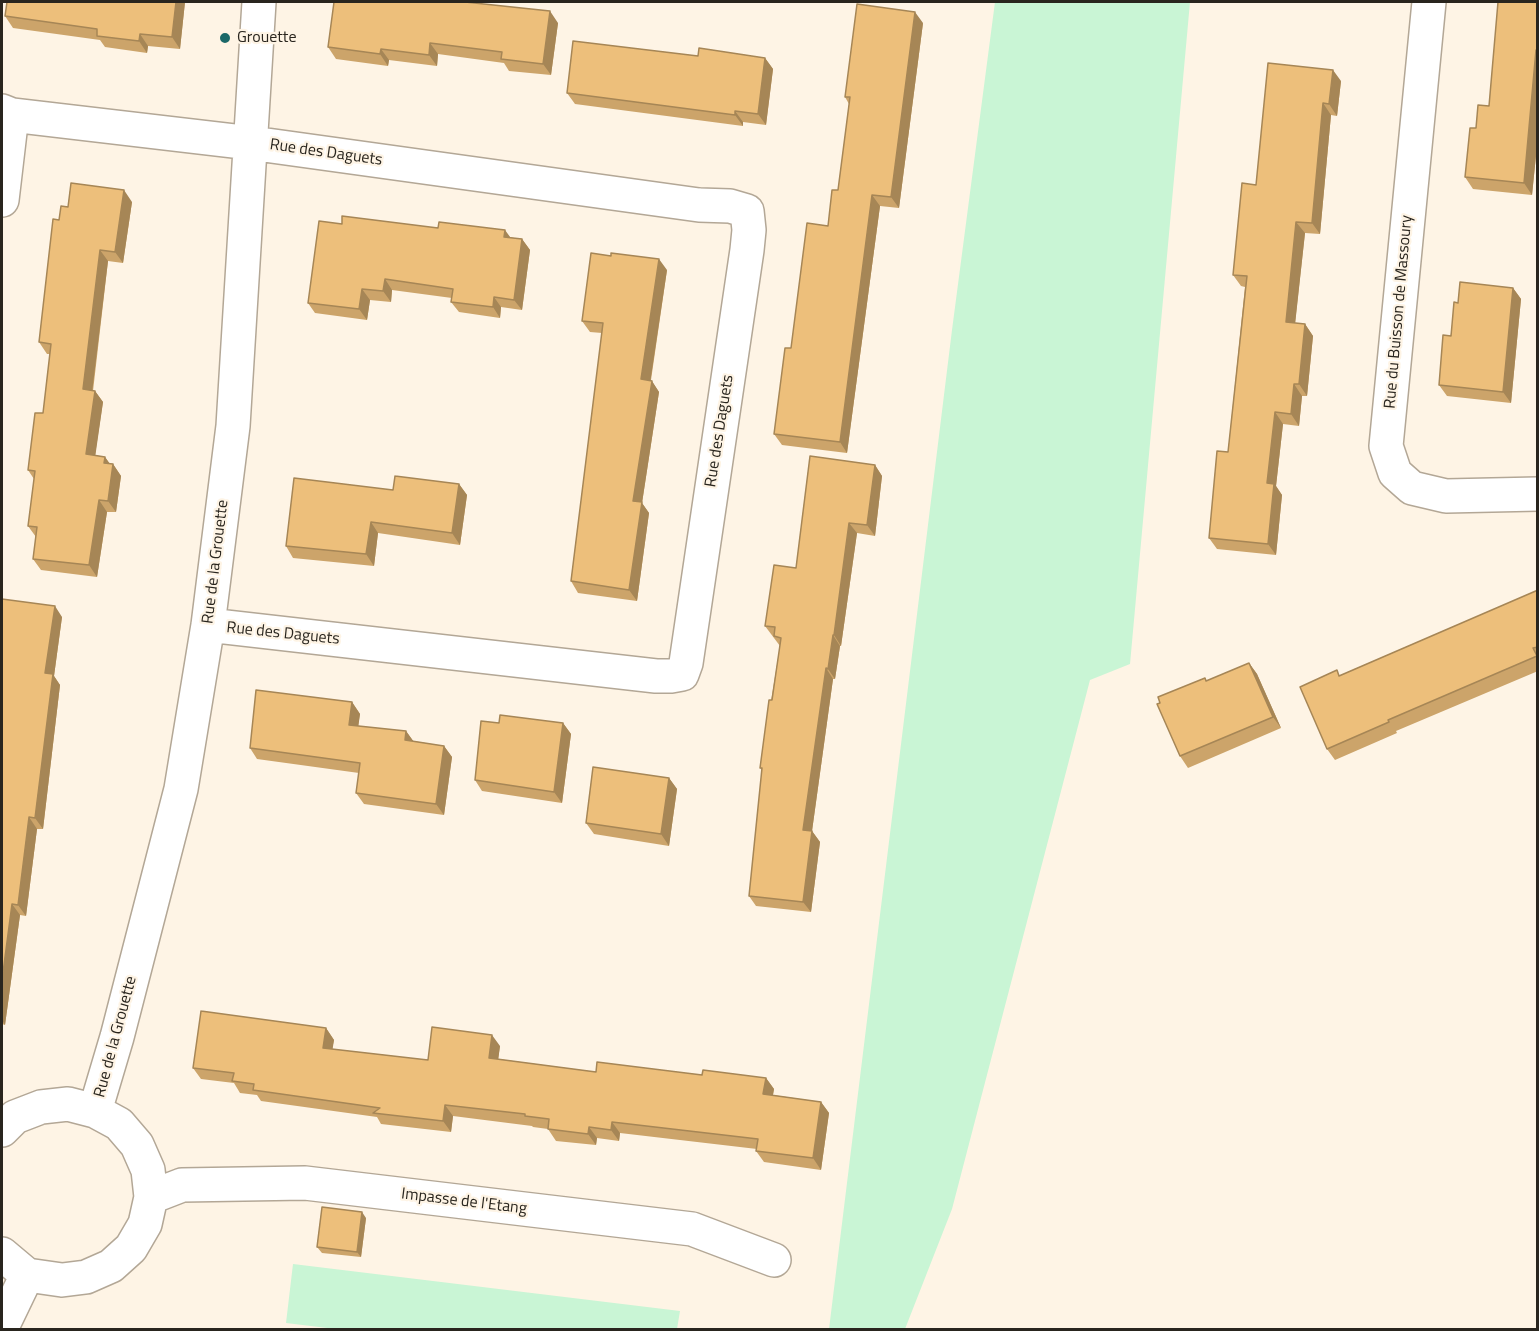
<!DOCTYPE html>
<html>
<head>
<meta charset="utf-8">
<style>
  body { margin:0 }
  #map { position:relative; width:1539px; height:1331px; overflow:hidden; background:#fef4e5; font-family:"Titillium Web",sans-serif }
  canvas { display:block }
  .frame { position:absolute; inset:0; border:3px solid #29251e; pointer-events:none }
</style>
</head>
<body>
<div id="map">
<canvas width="1539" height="1331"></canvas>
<div class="frame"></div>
</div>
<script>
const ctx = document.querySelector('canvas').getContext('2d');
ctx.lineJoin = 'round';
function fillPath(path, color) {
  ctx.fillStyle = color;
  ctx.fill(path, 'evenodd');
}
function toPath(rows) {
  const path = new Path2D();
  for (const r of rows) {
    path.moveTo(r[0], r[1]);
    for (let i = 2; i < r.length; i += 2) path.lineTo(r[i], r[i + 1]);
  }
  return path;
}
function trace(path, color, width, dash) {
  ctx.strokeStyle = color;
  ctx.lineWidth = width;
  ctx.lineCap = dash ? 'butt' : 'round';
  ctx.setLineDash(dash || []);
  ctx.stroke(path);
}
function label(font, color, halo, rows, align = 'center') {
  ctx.font = font + ' "Titillium Web",sans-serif';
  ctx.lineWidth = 4.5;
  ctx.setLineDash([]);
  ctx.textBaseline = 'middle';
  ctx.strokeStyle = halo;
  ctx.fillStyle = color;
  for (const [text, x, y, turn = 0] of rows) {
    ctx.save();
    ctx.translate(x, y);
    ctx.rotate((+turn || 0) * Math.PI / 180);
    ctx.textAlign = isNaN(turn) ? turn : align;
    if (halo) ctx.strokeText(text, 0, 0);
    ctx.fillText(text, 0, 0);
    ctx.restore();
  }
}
fillPath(toPath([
  [995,2,1190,2,1130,664,1090,680,952,1209,905,1329,829,1329,952,330],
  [293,1264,680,1311,677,1329,344,1330,286,1323]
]), '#c9f5d5');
const minor = toPath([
  [1429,2,1386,446,1395,473,1412,488,1446,496,1538,494],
  [2,111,12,115,251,143,699,205,730,206,747,211,749,230,747,250,686,663,682,674,671,676,656,676,208,625],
  [2,200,12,115],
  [95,1111,117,1037,181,789,208,625,233,426,259,2],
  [2,1130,15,1117,41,1107,68,1104,95,1111,119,1124,137,1145,148,1170,151,1197,145,1224,131,1248,111,1266,86,1277,62,1280,27,1275,2,1254],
  [151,1197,182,1185,305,1183,692,1229,774,1260],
  [2,1327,27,1275]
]);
trace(minor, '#b3a796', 36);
trace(minor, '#fff', 33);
fillPath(toPath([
  [7,2,185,2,180,49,148,46,147,53,105,47,100,40,13,28,5,16],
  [1538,2,1538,136,1532,195,1473,189,1465,177,1476,128,1489,106],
  [558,23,551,75,509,71,504,63,438,54,437,66,389,60,388,66,336,59,328,47],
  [923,23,899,208,880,206,847,453,782,445,774,434,791,348,828,226,838,190,849,104,845,97],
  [698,56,765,58,773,69,766,125,743,122,743,126,575,104,567,93],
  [1341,81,1337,116,1331,115,1320,234,1305,233,1295,323,1305,324,1313,336,1307,396,1302,396,1299,426,1283,424,1276,486,1282,495,1276,555,1217,549,1209,538,1228,452,1245,287,1241,286,1233,275,1256,185],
  [132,202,123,263,108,261,93,391,95,391,103,402,95,455,105,457,110,464,113,464,121,476,116,512,107,512,97,577,41,570,33,559,36,537,28,526,34,479,28,470,43,413,50,354,47,354,39,342,59,220,68,207],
  [342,224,438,228,522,239,530,250,522,310,501,307,500,318,459,312,451,302,452,298,392,290,391,302,370,300,367,320,315,313,308,303],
  [667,270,651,380,659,392,642,503,649,513,637,601,578,593,571,581,602,333,590,332,582,321],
  [1513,288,1521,299,1511,403,1447,396,1439,385,1458,303],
  [875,465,882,476,875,536,857,533,841,646,840,646,835,679,833,679,812,831,820,842,811,912,756,906,749,896,762,770,760,768,780,646,765,626,796,568],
  [459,484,467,495,460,545,378,533,374,566,293,558,286,546,393,490],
  [1538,590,1538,671,1396,731,1397,733,1335,760,1327,749,1341,675],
  [2,599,62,617,54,676,60,685,43,829,37,829,26,916,20,915,5,1025,2,1024],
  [1249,663,1257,674,1281,728,1188,768,1180,756,1160,703,1205,678,1207,681],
  [352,702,360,714,358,726,406,731,413,741,444,746,452,757,444,815,364,804,356,793,359,773,257,759,250,748],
  [563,723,571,734,562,803,482,791,475,780],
  [669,778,677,789,669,846,594,834,586,823],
  [326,1028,334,1040,332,1049,428,1060,500,1046,498,1059,596,1072,766,1078,774,1089,773,1095,821,1102,829,1113,821,1170,764,1162,756,1151,757,1149,620,1133,619,1141,597,1138,596,1145,556,1141,548,1129,533,1127,532,1126,453,1116,451,1132,381,1124,377,1117,261,1101,257,1095,240,1093,234,1083,201,1079,193,1068],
  [366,1218,361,1257,322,1253,317,1247]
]), '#cca46a');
fillPath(toPath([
  [176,2,185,2,180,49,172,37],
  [550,11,558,23,551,75,543,64],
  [915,12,923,23,899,208,891,197],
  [140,34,148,46,147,53,139,41],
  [430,43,438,54,437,66,429,55],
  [381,49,389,60,388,66,380,54],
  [1536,50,1538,51,1538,136,1532,195,1524,183],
  [765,58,773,69,766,125,758,114],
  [1333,70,1341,81,1337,116,1329,104],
  [1323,103,1331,115,1320,234,1312,223],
  [735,111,743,122,743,126,735,115],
  [124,190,132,202,123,263,115,252],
  [872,195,880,206,847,453,840,442],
  [1296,222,1305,233,1294,334,1286,322],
  [505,230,513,241,504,237],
  [522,239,530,250,522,310,514,300],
  [100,250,108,261,91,401,83,389],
  [659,259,667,270,649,390,641,379],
  [385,279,392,290,391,302,383,291],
  [1513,288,1521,299,1511,403,1503,392],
  [362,289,370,300,367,320,359,309],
  [494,297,501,307,500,318,493,307],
  [1305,324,1313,336,1307,396,1299,384],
  [652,381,659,392,642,503,649,513,637,601,629,590,633,501],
  [1294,384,1302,396,1299,426,1291,414],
  [95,391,103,402,94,465,86,454],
  [1275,412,1283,424,1276,486,1282,495,1276,555,1268,544,1267,483],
  [105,457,112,467,113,464,121,476,116,512,108,501,104,463],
  [875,465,882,476,875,536,867,525],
  [459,484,467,495,460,545,452,533],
  [99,500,107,512,97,577,89,565],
  [371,522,378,533,374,566,366,554],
  [849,523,857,533,841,646,834,635],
  [55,606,62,617,54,676,60,685,43,829,35,818,45,673],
  [833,635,840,646,835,679,828,669],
  [1249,663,1257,674,1281,728,1273,717],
  [826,668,833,679,812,831,820,842,811,912,803,902,803,830],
  [352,702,360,714,357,736,349,725],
  [563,723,571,734,562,803,554,792],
  [406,731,414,742,405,740],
  [444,746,452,757,444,815,436,804],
  [669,778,677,789,669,846,661,834],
  [29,817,37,829,26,916,18,905],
  [12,904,20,915,5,1025,2,1020,2,980],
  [326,1028,334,1040,331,1059,323,1048],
  [492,1035,500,1046,497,1069,489,1058],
  [766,1078,774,1089,771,1105,763,1094],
  [821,1102,829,1113,821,1170,813,1158],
  [445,1105,453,1116,451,1132,443,1121],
  [612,1122,620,1133,619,1141,611,1130],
  [589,1127,597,1138,596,1145,588,1134],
  [362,1212,366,1218,361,1257,357,1252]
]), '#a68656');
const building = toPath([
  [7,2,176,2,172,37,140,34,139,41,97,36,97,29,5,16,7,2],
  [334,2,465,2,550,11,543,64,501,59,502,52,430,43,429,55,381,49,380,54,328,47,334,2],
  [1498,2,1538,2,1538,50,1536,50,1524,183,1465,177,1470,128,1476,128,1478,105,1489,106,1498,2],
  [857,4,915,12,891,197,872,195,840,442,774,434,785,348,791,348,807,223,828,226,832,190,838,190,850,97,845,97,857,4],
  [573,41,698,56,699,48,765,58,758,114,735,111,735,115,567,93,573,41],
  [1268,63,1333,70,1329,104,1323,103,1312,223,1296,222,1286,322,1305,324,1299,384,1294,384,1291,414,1275,412,1267,483,1274,484,1268,544,1209,538,1217,451,1228,452,1247,276,1233,275,1242,183,1256,185,1268,63],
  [71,183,124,190,115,252,100,250,83,389,95,391,86,454,105,457,104,463,113,464,108,501,99,500,89,565,33,559,37,527,28,526,35,471,28,470,35,413,43,413,51,344,39,342,53,219,59,220,61,206,68,207,71,183],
  [342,216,438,228,439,222,505,230,504,237,522,239,514,300,494,297,493,307,451,302,453,289,385,279,383,291,362,289,359,309,308,303,319,221,342,224,342,216],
  [591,253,611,256,611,253,659,259,641,379,652,381,633,501,642,502,629,590,571,581,603,323,582,321,591,253],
  [1460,282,1513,288,1503,392,1439,385,1443,335,1451,336,1454,302,1458,303,1460,282],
  [810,456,875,465,867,525,849,523,834,635,833,635,828,669,826,668,803,830,812,831,803,902,749,896,762,768,760,768,769,700,772,700,781,638,774,636,775,627,765,626,774,565,796,568,810,456],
  [395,476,459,484,452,533,371,522,366,554,286,546,294,478,393,490,395,476],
  [1538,590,1538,647,1533,648,1537,656,1388,720,1389,722,1327,749,1300,687,1337,670,1339,676,1538,590],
  [2,599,55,606,45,673,53,674,35,818,29,817,18,905,12,904,2,980,2,599],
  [1249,663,1273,717,1180,756,1157,704,1160,703,1158,697,1205,678,1206,681,1249,663],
  [256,690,352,702,349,725,406,731,405,740,444,746,436,804,356,793,360,763,250,748,256,690],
  [500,715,563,723,554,792,475,780,481,721,499,723,500,715],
  [593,767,669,778,661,834,586,823,593,767],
  [201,1011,326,1028,323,1048,428,1060,432,1027,492,1035,489,1058,596,1072,597,1062,702,1075,703,1070,766,1078,763,1094,821,1102,813,1158,756,1151,758,1139,612,1122,611,1130,589,1127,588,1134,548,1129,549,1119,525,1116,525,1114,445,1105,443,1121,373,1113,380,1108,253,1090,254,1084,232,1081,234,1073,193,1068,201,1011],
  [322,1207,362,1212,357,1252,317,1247,322,1207]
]);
fillPath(building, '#edbf7b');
trace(building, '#a68656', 1.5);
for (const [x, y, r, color] of [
  [225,38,6,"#1b6868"]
]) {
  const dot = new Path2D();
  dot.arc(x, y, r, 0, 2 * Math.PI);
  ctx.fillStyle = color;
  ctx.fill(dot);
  trace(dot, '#fef4e5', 2);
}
label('16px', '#29251e', '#fef4e5', [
  ["Grouette",237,38]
], 'left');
label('16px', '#29251e', '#fef4e5', [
  ["Rue des Daguets",326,153,8],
  ["Rue du Buisson de Massoury",1399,312,-85],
  ["Rue des Daguets",720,431,-81],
  ["Rue de la Grouette",216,562,-83],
  ["Rue des Daguets",283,634,6],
  ["Rue de la Grouette",116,1037,-75],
  ["Impasse de l'Etang",464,1202,7]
]);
</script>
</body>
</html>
